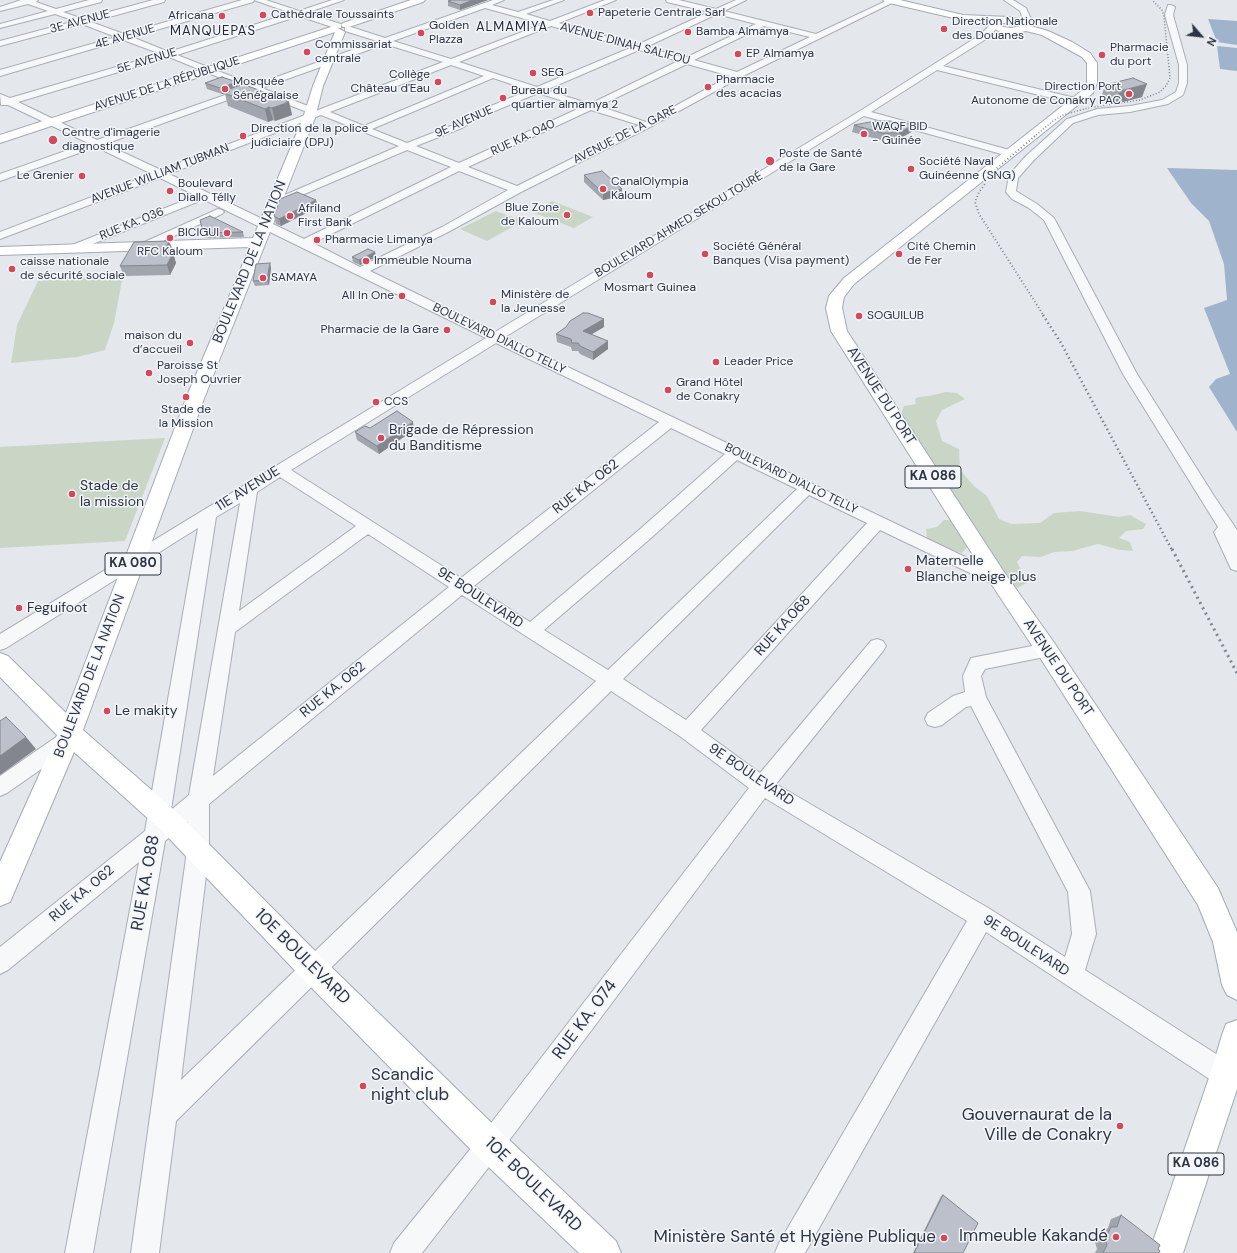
<!DOCTYPE html>
<html>
<head>
<meta charset="utf-8">
<style>
  body { margin:0 }
  #map { position:relative; width:1237px; height:1253px; overflow:hidden; background:#e4e7ec; font-family:"DM Sans",sans-serif }
  canvas { display:block }
  .north { position:absolute; left:1181px; top:16px; width:40px; height:40px; -webkit-text-stroke:3px #f4f6f9; paint-order:stroke; rotate:118deg; font-size:11px; font-weight:700; line-height:16px; text-align:center; color:#2b3445 }
  .north::after { content:''; display:block; margin:auto; width:14px; height:18px; background:#2b3445; clip-path:polygon(50% 0,100% 100%,50% 72%,0 100%) }
</style>
</head>
<body>
<div id="map">
<canvas width="1237" height="1253"></canvas>
<div class="north">N</div>
</div>
<script>
const ctx = document.querySelector('canvas').getContext('2d');
ctx.lineJoin = 'round';
function fillPath(path, color) {
  ctx.fillStyle = color;
  ctx.fill(path, 'evenodd');
}
function toPath(rows) {
  const path = new Path2D();
  for (const r of rows) {
    path.moveTo(r[0], r[1]);
    for (let i = 2; i < r.length; i += 2) path.lineTo(r[i], r[i + 1]);
  }
  return path;
}
function trace(path, color, width, dash) {
  ctx.strokeStyle = color;
  ctx.lineWidth = width;
  ctx.lineCap = dash ? 'butt' : 'round';
  ctx.setLineDash(dash || []);
  ctx.stroke(path);
}
function label(font, color, halo, rows, align = 'center') {
  ctx.font = font + ' "DM Sans",sans-serif';
  ctx.lineWidth = 3;
  ctx.setLineDash([]);
  ctx.textBaseline = 'middle';
  ctx.strokeStyle = halo;
  ctx.fillStyle = color;
  for (const [text, x, y, turn = 0] of rows) {
    ctx.save();
    ctx.translate(x, y);
    ctx.rotate((+turn || 0) * Math.PI / 180);
    ctx.textAlign = isNaN(turn) ? turn : align;
    if (halo) ctx.strokeText(text, 0, 0);
    ctx.fillText(text, 0, 0);
    ctx.restore();
  }
}
fillPath(toPath([
  [552,201,593,217,574,228,532,212],
  [496,211,523,221,487,241,460,229],
  [123,275,114,323,105,350,77,357,11,363,17,325,38,281],
  [946,392,957,393,965,399,942,410,936,421,942,441,959,449,960,470,975,487,987,496,999,519,1011,524,1040,523,1054,513,1080,511,1119,517,1130,515,1146,524,1143,529,1126,531,1119,538,1130,542,1133,551,1120,550,1098,544,1072,551,1054,552,1041,557,1022,556,1017,562,1027,583,1017,588,968,546,962,553,944,548,927,539,926,529,937,527,944,520,953,520,903,420,902,411,904,406,916,404,915,399,919,397,929,396],
  [165,438,125,541,0,548,0,447]
]), '#c9d6c5');
fillPath(toPath([
  [1208,19,1237,21,1237,45,1217,42],
  [1217,46,1237,48,1237,71,1220,69],
  [1167,168,1237,170,1237,432,1209,387,1216,379,1230,374,1204,308,1227,300,1224,264,1209,221,1191,203]
]), '#9fb4cc');
const minor = toPath([
  [21,0,38,0,36,2,56,9,89,0,102,0,101,2,63,12,83,19,153,0,165,0,164,2,91,22,124,34,242,0,254,0,253,2,132,37,169,52,291,13,254,0,266,0,299,11,332,0,344,0,306,13,341,24,341,28,335,28,299,16,177,55,254,85,377,41,345,31,345,27,351,27,385,38,493,0,504,0,492,5,518,12,553,0,564,0,526,14,550,21,605,0,616,0,559,23,637,45,709,12,667,2,666,0,679,0,716,9,736,0,746,0,724,11,816,34,888,0,898,0,741,77,650,127,521,192,450,231,370,271,495,332,860,111,980,35,991,24,997,24,997,28,986,39,943,66,1079,99,1081,101,1079,103,1076,104,937,70,871,112,1013,151,1014,153,1013,155,1005,155,864,116,505,337,1005,576,1008,580,1005,584,999,586,993,584,880,530,701,730,760,773,871,641,877,639,883,641,886,646,883,651,776,784,990,909,1065,957,1072,934,1068,892,971,706,966,707,942,725,935,727,928,725,925,719,928,713,953,696,965,692,963,676,971,658,1047,643,1054,645,1056,650,1054,655,985,669,981,676,986,697,1090,891,1096,934,1085,970,1235,1066,1237,1071,1237,1079,1235,1084,1226,1088,1217,1084,986,932,805,1253,775,1253,779,1243,967,921,765,798,499,1154,422,1253,390,1253,394,1243,481,1136,749,788,681,737,611,691,176,1121,159,1253,131,1253,187,851,188,822,165,841,93,1253,65,1253,139,862,8,970,0,974,0,947,145,831,198,528,6,648,0,650,0,634,486,338,160,178,0,239,0,232,152,174,96,147,0,181,0,174,88,143,8,105,1,105,0,94,10,98,161,54,123,40,0,76,0,70,116,37,82,24,0,46,0,41,75,21,55,14,0,28,0,24,48,11,28,4,0,11,0,7,21,0],
  [485,8,543,24,451,59,393,41,485,8],
  [717,14,756,24,685,58,646,47,717,14],
  [551,26,630,48,537,87,459,62,551,26],
  [764,26,810,37,737,72,694,60,764,26],
  [385,44,443,62,313,112,315,110,313,108,262,88,385,44],
  [639,50,678,61,590,104,546,90,639,50],
  [169,57,245,88,97,140,18,102,169,57],
  [687,64,730,76,646,122,599,106,687,64],
  [451,65,484,76,364,126,330,112,451,65],
  [493,78,529,90,472,114,456,124,407,143,372,129,493,78],
  [253,91,307,112,313,112,161,170,105,144,253,91],
  [538,93,582,107,459,163,416,146,462,128,478,118,538,93],
  [591,110,639,125,517,186,468,167,591,110],
  [321,115,399,146,273,200,272,202,273,204,281,204,407,150,451,167,304,239,169,174,321,115],
  [459,171,508,190,442,227,360,267,313,243,459,171],
  [496,343,659,422,461,578,291,470,496,343],
  [671,428,725,454,639,530,530,622,474,586,671,428],
  [737,460,797,489,608,670,544,630,651,538,737,460],
  [280,477,356,526,239,611,257,492,280,477],
  [809,495,867,523,686,720,623,679,809,495],
  [240,503,189,795,171,810,216,517,240,503],
  [368,534,449,587,213,776,235,632,368,534],
  [462,595,596,681,181,1080,209,851,209,804,462,595],
  [1004,0,1013,0,1026,8,1031,19,1029,27,1023,27,1023,19,1020,11,1004,0],
  [1168,5,1171,5,1175,7,1173,15,1187,65,1187,83,1183,95,1168,104,1130,112,1098,115,1073,123,1034,160,1018,178,1016,191,1037,204,1054,218,1137,374,1214,496,1237,530,1237,571,1231,569,1214,532,1218,527,1123,374,1044,220,1029,208,1012,199,1006,192,1009,175,1026,156,1067,119,1097,109,1130,106,1162,100,1176,92,1179,83,1179,65,1165,15,1168,5],
  [193,197,198,200,197,202,75,251,71,252,67,251,65,249,67,247,193,197],
  [218,209,222,210,224,212,222,214,148,248,144,249,140,248,138,246,140,244,218,209],
  [66,733,73,735,76,741,73,747,7,793,0,796,0,776,59,735,66,733]
]);
const major = toPath([
  [411,0,425,0,423,2,349,27,343,27,341,25,343,23,411,0],
  [883,0,900,0,963,15,1009,17,1027,21,1031,26,1048,31,1072,42,1090,53,1097,63,1097,83,1093,93,854,284,844,297,842,308,847,331,1006,575,1055,644,1218,888,1237,932,1237,1000,1227,995,1222,985,1213,942,1198,905,1039,656,992,585,831,331,826,308,829,296,844,278,1084,89,1087,83,1087,63,1082,57,1042,35,1026,31,1011,34,1000,32,990,26,988,24,990,22,984,21,979,24,885,2,883,0],
  [999,23,1009,23,1021,26,1011,28,1003,27,999,23],
  [334,26,345,32,323,86,315,118,205,396,83,730,180,815,323,959,502,1133,616,1241,621,1253,579,1253,478,1157,303,979,162,831,74,752,10,902,0,906,0,862,57,735,0,677,0,653,8,656,66,713,187,396,250,247,0,255,0,247,253,238,303,118,313,86,335,32,0,143,0,135,334,26],
  [1237,1020,1237,1089,1183,1253,1149,1253,1210,1075,1222,1035,1226,1024,1237,1020]
]);
trace(minor, '#a9aeb7', 2);
trace(major, '#a3abb8', 2);
fillPath(minor, '#f7f8fa');
fillPath(major, '#fff');
trace(toPath([
  [1034,137,1053,121,1063,115,1088,108,1140,100,1160,92,1166,86,1170,78,1164,16,1162,10,1152,0]
]), '#7d8696', 1.5, [1, 2]);
trace(toPath([
  [1035,136,996,169,979,192,975,202,979,214,1044,316]
]), '#7d8696', 2, [1, 2.5]);
trace(toPath([
  [1043,315,1061,343,1172,550]
]), '#7d8696', 2.5, [1.5, 3]);
trace(toPath([
  [1172,549,1237,673]
]), '#7d8696', 3, [2, 4]);
fillPath(toPath([
  [488,0,460,10,448,6,448,1],
  [205,83,238,86,289,102,292,115,275,121,273,120,268,122,228,106,225,94,222,94,207,89],
  [1105,85,1142,97,1115,104,1101,98],
  [854,125,913,131,897,140,880,140,852,132],
  [584,175,622,196,603,200,584,182],
  [318,207,281,226,276,224,274,216],
  [203,232,243,232,244,237,207,238,204,237],
  [169,241,173,251,172,253,173,253,176,263,170,275,124,276,120,266],
  [375,252,376,257,360,265,353,262,352,257],
  [271,268,269,285,255,286,253,281],
  [604,319,604,327,591,334,608,341,608,349,593,360,580,354,578,351,572,351,571,347,557,342,556,334,566,327],
  [414,430,379,454,357,440,355,432],
  [943,1195,963,1253,913,1253,941,1196],
  [1121,1215,1158,1249,1159,1253,1095,1253,1097,1249,1095,1242,1101,1231,1108,1228,1111,1219]
]), '#a1a5ae');
fillPath(toPath([
  [473,0,488,0,460,10,460,5],
  [237,82,239,89,230,91,227,90,228,92,224,93,225,94,222,94,220,88],
  [1147,84,1142,97,1115,104,1120,91],
  [289,102,292,115,275,121,272,108],
  [269,107,273,120,268,122,265,109],
  [915,124,913,131,897,140,899,133],
  [622,189,622,196,603,200,603,193],
  [316,200,318,207,281,226,279,219],
  [169,241,173,251,166,264,163,254],
  [375,252,376,257,360,265,359,260],
  [173,253,176,263,170,275,167,265],
  [270,263,271,268,269,285,267,280],
  [604,319,604,327,584,339,583,331],
  [608,341,608,349,593,360,593,352],
  [413,422,414,430,379,454,377,446],
  [26,737,36,749,0,775,0,756]
]), '#83868d');
const building = toPath([
  [451,0,473,0,460,5,448,1,451,0],
  [222,77,237,82,220,88,205,83,222,77],
  [1133,78,1147,84,1120,91,1105,85,1133,78],
  [243,84,289,102,272,108,269,107,265,109,224,93,230,91,227,90,243,84],
  [876,121,889,121,915,124,899,133,882,133,854,125,876,121],
  [602,171,622,189,603,193,584,175,602,171],
  [297,192,316,200,279,219,274,216,280,199,297,192],
  [210,216,243,232,205,233,203,232,200,220,210,216],
  [169,241,163,254,173,253,167,265,120,266,134,242,169,241],
  [368,249,375,252,359,260,352,257,368,249],
  [270,263,267,280,253,281,256,264,270,263],
  [583,313,588,313,604,319,583,331,608,341,593,352,580,346,578,343,572,343,571,339,556,334,566,327,570,321,583,313],
  [397,411,413,422,377,446,355,432,365,426,370,428,397,411],
  [6,717,26,737,0,756,0,721,6,717],
  [943,1195,978,1223,963,1253,914,1253,943,1195],
  [1121,1215,1160,1245,1158,1249,1160,1251,1159,1253,1103,1253,1107,1245,1105,1239,1111,1227,1117,1227,1121,1215]
]);
fillPath(building, '#bbc0ca');
trace(building, '#83868d', 1);
for (const [x, y, r, color] of [
  [590,13,4,"#d1495b"],
  [263,15,4,"#d1495b"],
  [222,16,4,"#d1495b"],
  [944,29,4,"#d1495b"],
  [688,32,4,"#d1495b"],
  [421,33,4,"#d1495b"],
  [307,52,4,"#d1495b"],
  [738,54,4,"#d1495b"],
  [1102,55,4,"#d1495b"],
  [533,73,4,"#d1495b"],
  [438,82,4,"#d1495b"],
  [708,87,4,"#d1495b"],
  [225,89,4,"#d1495b"],
  [1129,94,4,"#d1495b"],
  [503,98,4,"#d1495b"],
  [864,134,4,"#d1495b"],
  [243,136,4,"#d1495b"],
  [53,140,5,"#d1495b"],
  [770,161,5,"#d1495b"],
  [911,169,4,"#d1495b"],
  [82,176,4,"#d1495b"],
  [603,189,4,"#d1495b"],
  [170,191,4,"#d1495b"],
  [567,215,4,"#d1495b"],
  [290,216,4,"#d1495b"],
  [227,233,4,"#d1495b"],
  [170,238,4,"#d1495b"],
  [317,240,4,"#d1495b"],
  [705,254,4,"#d1495b"],
  [899,254,4,"#d1495b"],
  [366,261,4,"#d1495b"],
  [12,269,4,"#d1495b"],
  [650,275,4,"#d1495b"],
  [263,278,4,"#d1495b"],
  [402,296,4,"#d1495b"],
  [493,302,4,"#d1495b"],
  [859,316,4,"#d1495b"],
  [447,330,4,"#d1495b"],
  [190,343,4,"#d1495b"],
  [716,362,4,"#d1495b"],
  [149,373,4,"#d1495b"],
  [668,390,4,"#d1495b"],
  [186,397,4,"#d1495b"],
  [376,402,4,"#d1495b"],
  [381,438,4,"#d1495b"],
  [72,494,4,"#d1495b"],
  [908,569,4,"#d1495b"],
  [19,608,4,"#d1495b"],
  [107,711,4,"#d1495b"],
  [363,1086,4,"#d1495b"],
  [1120,1126,4,"#d1495b"],
  [1116,1237,4,"#d1495b"],
  [944,1238,4,"#d1495b"]
]) {
  const dot = new Path2D();
  dot.arc(x, y, r, 0, 2 * Math.PI);
  ctx.fillStyle = color;
  ctx.fill(dot);
  trace(dot, '#f4f6f9', 1.5);
}
label('12px', '#2b3445', '#f4f6f9', [
  ["Papeterie Centrale Sarl",598,13],
  ["Cathédrale Toussaints",271,15],
  ["Africana",214,16,"right"],
  ["Direction Nationale",952,22],
  ["des Douanes",952,36],
  ["Golden",429,26],
  ["Plazza",429,40],
  ["Bamba Almamya",696,32],
  ["Commissariat",315,45],
  ["centrale",315,59],
  ["Pharmacie",1110,48],
  ["du port",1110,62],
  ["EP Almamya",746,54],
  ["SEG",541,73],
  ["Collège",430,75,"right"],
  ["Château d'Eau",430,89,"right"],
  ["Pharmacie",716,80],
  ["des acacias",716,94],
  ["Mosquée",233,82],
  ["Sénégalaise",233,96],
  ["Direction Port",1121,87,"right"],
  ["Autonome de Conakry PAC",1121,101,"right"],
  ["Bureau du",511,91],
  ["quartier almamya 2",511,105],
  ["WAQF BID",872,127],
  ["- Guinée",872,141],
  ["Direction de la police",251,129],
  ["judiciaire (DPJ)",251,143],
  ["Centre d'imagerie",62,133],
  ["diagnostique",62,147],
  ["Poste de Santé",779,154],
  ["de la Gare",779,168],
  ["Société Naval",919,162],
  ["Guinéenne (SNG)",919,176],
  ["Le Grenier",74,176,"right"],
  ["CanalOlympia",611,182],
  ["Kaloum",611,196],
  ["Boulevard",178,184],
  ["Diallo Télly",178,198],
  ["Blue Zone",559,208,"right"],
  ["de Kaloum",559,222,"right"],
  ["Afriland",298,209],
  ["First Bank",298,223],
  ["BICIGUI",219,233,"right"],
  ["Pharmacie Limanya",325,240],
  ["Société Général",713,247],
  ["Banques (Visa payment)",713,261],
  ["Cité Chemin",907,247],
  ["de Fer",907,261],
  ["RFC Kaloum",170,252,"center"],
  ["Immeuble Nouma",374,261],
  ["caisse nationale",20,262],
  ["de sécurité sociale",20,276],
  ["SAMAYA",271,278],
  ["Mosmart Guinea",650,288,"center"],
  ["Ministère de",501,295],
  ["la Jeunesse",501,309],
  ["All In One",394,296,"right"],
  ["SOGUILUB",867,316],
  ["Pharmacie de la Gare",439,330,"right"],
  ["maison du",182,336,"right"],
  ["d’accueil",182,350,"right"],
  ["Leader Price",724,362],
  ["Paroisse St",157,366],
  ["Joseph Ouvrier",157,380],
  ["Grand Hôtel",676,383],
  ["de Conakry",676,397],
  ["CCS",384,402],
  ["Stade de",186,410,"center"],
  ["la Mission",186,424,"center"]
], 'left');
label('12px', '#2b3445', '#f4f6f9', [
  ["3E AVENUE",80,22,-15],
  ["4E AVENUE",125,37,-16],
  ["AVENUE DINAH SALIFOU",625,44,15],
  ["5E AVENUE",147,61,-17],
  ["AVENUE DE LA RÉPUBLIQUE",167,84,-18],
  ["9E AVENUE",464,122,-24],
  ["AVENUE DE LA GARE",625,135,-27],
  ["RUE KA. 040",523,138,-25],
  ["AVENUE WILLIAM TUBMAN",160,174,-21],
  ["RUE KA. 036",132,224,-22],
  ["BOULEVARD AHMED SEKOU TOURÉ",679,225,-31],
  ["BOULEVARD DIALLO TELLY",499,339,26],
  ["BOULEVARD DIALLO TELLY",791,479,26]
]);
ctx.letterSpacing = '1px';
label('13px', '#1d2536', '#f4f6f9', [
  ["ALMAMIYA",512,28]
]);
ctx.letterSpacing = '0px';
ctx.letterSpacing = '1px';
label('13px', '#1d2536', '#f4f6f9', [
  ["MANQUEPAS",213,32]
]);
ctx.letterSpacing = '0px';
for (const [x, y, w] of [
  [933,477,56],
  [133,564,56],
  [1196,1164,56]
]) {
  const box = new Path2D();
  box.roundRect(x - w / 2, y - 11, w, 22, 3);
  ctx.fillStyle = '#f4f6f9';
  ctx.fill(box);
  trace(box, '#2b3445', 1);
}
label('bold 13px', '#2b3445', null, [
  ["KA 086",933,477],
  ["KA 080",133,564],
  ["KA 086",1196,1164]
]);
label('14px', '#2b3445', '#f4f6f9', [
  ["BOULEVARD DE LA NATION",250,262,-68],
  ["AVENUE DU PORT",881,396,57],
  ["RUE KA. 062",586,487,-38],
  ["11E AVENUE",248,489,-32],
  ["9E BOULEVARD",480,598,33],
  ["RUE KA.068",783,626,-48],
  ["AVENUE DU PORT",1058,668,56],
  ["BOULEVARD DE LA NATION",90,676,-69],
  ["RUE KA. 062",333,690,-39],
  ["9E BOULEVARD",751,775,34],
  ["RUE KA. 062",82,894,-40],
  ["9E BOULEVARD",1026,946,33]
]);
label('14px', '#2b3445', '#f4f6f9', [
  ["Brigade de Répression",389,430],
  ["du Banditisme",389,446],
  ["Stade de",80,486],
  ["la mission",80,502],
  ["Maternelle",916,561],
  ["Blanche neige plus",916,577],
  ["Feguifoot",27,608],
  ["Le makity",115,711]
], 'left');
label('17px', '#2b3445', '#f4f6f9', [
  ["RUE KA. 088",146,883,-80],
  ["10E BOULEVARD",302,957,45],
  ["RUE KA. 074",585,1020,-53],
  ["10E BOULEVARD",533,1185,44]
]);
label('17px', '#2b3445', '#f4f6f9', [
  ["Scandic",371,1076,"left"],
  ["night club",371,1096,"left"],
  ["Gouvernaurat de la",1112,1116],
  ["Ville de Conakry",1112,1136],
  ["Immeuble Kakandé",1108,1237],
  ["Ministère Santé et Hygiène Publique",936,1238]
], 'right');
</script>
</body>
</html>
